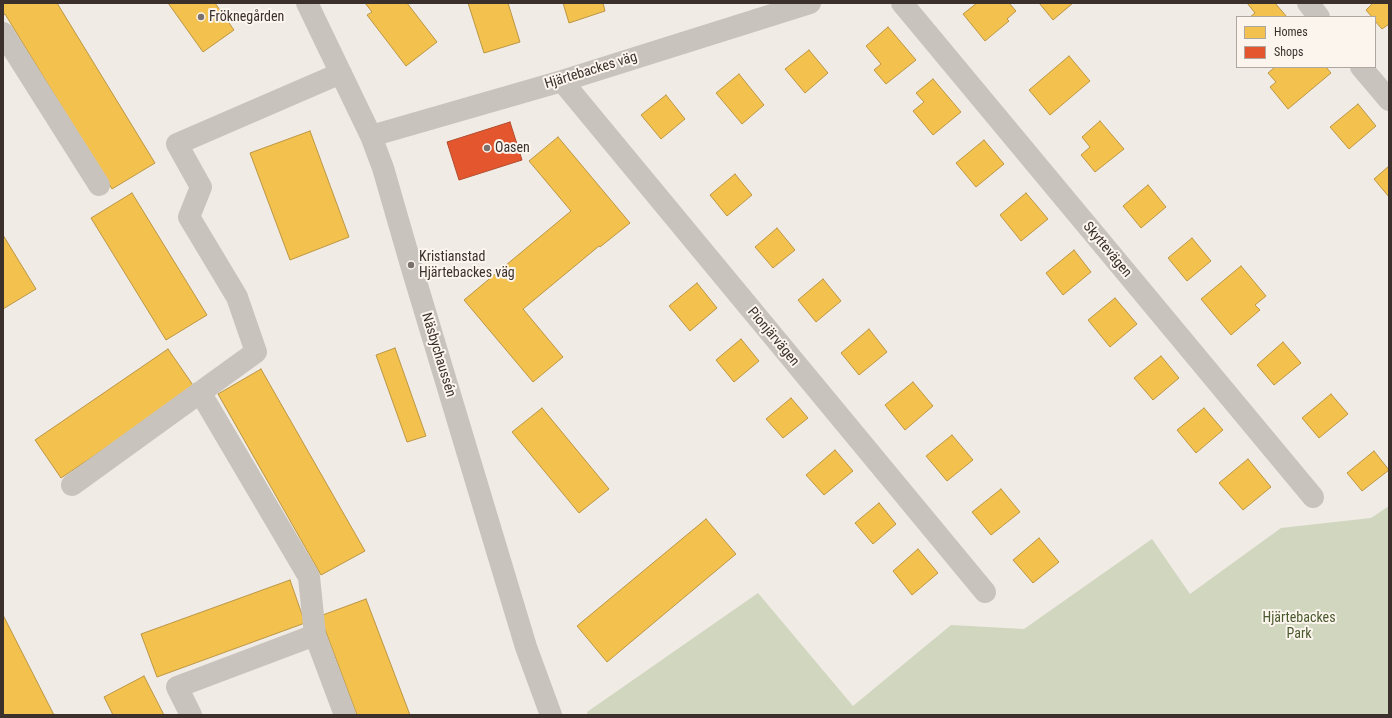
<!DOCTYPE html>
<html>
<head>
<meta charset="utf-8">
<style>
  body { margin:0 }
  #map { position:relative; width:1392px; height:718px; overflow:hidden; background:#f0ebe5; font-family:"Roboto Condensed",sans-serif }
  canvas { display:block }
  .frame { position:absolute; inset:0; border:4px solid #3b302b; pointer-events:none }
  .legend { position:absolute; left:1236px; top:16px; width:140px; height:52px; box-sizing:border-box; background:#fbf5ee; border:1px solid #aea6a0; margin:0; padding:5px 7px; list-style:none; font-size:12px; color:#3b302b }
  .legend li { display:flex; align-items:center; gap:8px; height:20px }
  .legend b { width:20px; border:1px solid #aea6a0 }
</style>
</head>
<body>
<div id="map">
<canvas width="1392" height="718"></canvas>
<div class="frame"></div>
<ul class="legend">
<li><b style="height:11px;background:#f2c14e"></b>Homes</li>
<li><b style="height:11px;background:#e4572e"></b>Shops</li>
</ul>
</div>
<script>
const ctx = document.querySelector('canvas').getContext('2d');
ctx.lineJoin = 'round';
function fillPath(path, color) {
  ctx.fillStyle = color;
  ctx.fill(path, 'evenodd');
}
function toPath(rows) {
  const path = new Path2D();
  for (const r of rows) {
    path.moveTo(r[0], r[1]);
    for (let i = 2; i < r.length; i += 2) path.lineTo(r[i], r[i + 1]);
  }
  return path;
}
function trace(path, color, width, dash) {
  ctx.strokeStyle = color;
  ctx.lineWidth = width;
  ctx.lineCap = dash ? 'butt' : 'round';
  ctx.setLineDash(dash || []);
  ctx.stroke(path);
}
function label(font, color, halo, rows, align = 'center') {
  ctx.font = font + ' "Roboto Condensed",sans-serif';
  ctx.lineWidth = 4;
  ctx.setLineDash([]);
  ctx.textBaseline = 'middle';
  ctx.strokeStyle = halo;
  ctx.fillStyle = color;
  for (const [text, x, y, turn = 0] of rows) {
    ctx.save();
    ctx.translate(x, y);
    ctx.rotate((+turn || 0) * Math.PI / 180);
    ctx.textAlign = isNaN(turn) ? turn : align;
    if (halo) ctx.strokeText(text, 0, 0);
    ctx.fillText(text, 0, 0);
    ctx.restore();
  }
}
fillPath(toPath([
  [1389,506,1389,714,1387,715,588,715,587,712,758,593,853,706,951,625,1024,629,1152,539,1190,594,1281,528,1371,518]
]), '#d1d6bf');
const homes = toPath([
  [3,3,57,3,155,163,112,189,5,14,3,15,3,3],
  [168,3,215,3,234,30,203,52,168,3],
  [365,3,407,3,437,42,406,66,367,15,372,12,365,3],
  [468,3,508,3,520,42,484,53,468,3],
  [563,3,603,3,605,11,569,23,563,3],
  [977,3,1009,3,1016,11,1007,19,1009,21,985,41,963,14,977,3],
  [1039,3,1073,3,1053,20,1039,3],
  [1247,3,1275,3,1287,17,1250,17,1255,13,1247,3],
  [1373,3,1389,3,1389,24,1382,29,1375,21,1375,17,1372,17,1366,10,1373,3],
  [888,27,916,60,886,84,874,70,881,64,866,46,888,27],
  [809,50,828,73,805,93,785,69,809,50],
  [1069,56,1090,81,1050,115,1029,90,1069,56],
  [1275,67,1326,67,1331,73,1288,109,1270,87,1276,82,1268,73,1275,67],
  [739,74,764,105,742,124,716,93,739,74],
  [933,79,961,112,933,135,913,111,924,102,916,93,933,79],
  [666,95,685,119,661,139,641,115,666,95],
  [1358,104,1376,126,1349,149,1330,127,1358,104],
  [1100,121,1124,149,1095,172,1081,155,1090,147,1082,137,1100,121],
  [310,131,349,237,290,260,250,153,310,131],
  [558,137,630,223,600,247,599,246,523,309,563,357,533,382,464,300,571,211,529,161,558,137],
  [984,140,1004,164,976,187,956,163,984,140],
  [1389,166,1389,197,1374,179,1389,166],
  [735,174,752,195,727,216,710,195,735,174],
  [1148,185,1166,207,1141,228,1123,206,1148,185],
  [132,193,207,315,166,340,91,218,132,193],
  [1026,193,1048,219,1021,241,1000,215,1026,193],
  [777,228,795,250,773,268,755,247,777,228],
  [3,235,36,289,3,309,3,235],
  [1192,238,1211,261,1187,281,1168,258,1192,238],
  [1074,250,1091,272,1063,295,1046,273,1074,250],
  [1241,266,1266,296,1255,305,1260,310,1231,335,1201,299,1241,266],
  [823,279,841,301,816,322,798,300,823,279],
  [697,283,717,308,690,331,669,306,697,283],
  [1115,298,1137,324,1110,347,1088,320,1115,298],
  [869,329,887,352,859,375,841,353,869,329],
  [741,339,759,361,734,382,716,360,741,339],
  [1283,342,1301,363,1274,385,1257,365,1283,342],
  [395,348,426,436,407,442,376,355,395,348],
  [168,349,195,388,61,478,35,440,168,349],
  [1161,356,1179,378,1153,400,1134,378,1161,356],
  [261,369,365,551,321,575,218,394,261,369],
  [913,382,933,406,905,430,885,405,913,382],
  [1331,394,1348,414,1319,438,1302,418,1331,394],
  [791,398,808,418,783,438,766,419,791,398],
  [542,408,609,489,579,513,512,432,542,408],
  [1204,408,1223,430,1196,453,1177,430,1204,408],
  [952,435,973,460,947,481,926,456,952,435],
  [835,450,853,471,824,495,806,475,835,450],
  [1374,451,1389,470,1362,491,1347,473,1374,451],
  [1248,459,1271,487,1243,510,1219,483,1248,459],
  [1001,489,1020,512,991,535,972,512,1001,489],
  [879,503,896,524,873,544,855,523,879,503],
  [706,519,736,554,607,662,577,626,706,519],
  [1039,538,1059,562,1033,583,1013,560,1039,538],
  [918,549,938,573,912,595,893,571,918,549],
  [290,580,305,623,157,677,141,634,290,580],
  [366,599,410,715,357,715,320,616,366,599],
  [3,615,54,715,4,715,3,713,3,615],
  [144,676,164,715,113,715,104,697,144,676]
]);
fillPath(homes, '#f2c14e');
trace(homes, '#bb9644', 1);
const shops = toPath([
  [510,122,522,160,459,180,447,142,510,122]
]);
fillPath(shops, '#e4572e');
trace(shops, '#b14b2d', 1);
trace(toPath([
  [307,3,371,136,383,168,411,265,501,564,526,647,551,715],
  [902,3,1313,497],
  [1308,3,1319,17],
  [3,33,99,185],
  [1361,67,1389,100],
  [562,81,985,592],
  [371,136,562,81,810,3],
  [200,392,309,577,315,635],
  [72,485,256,352,237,297,189,217,201,187,177,144,341,73],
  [191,715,177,687,315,635,345,715]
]), '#c9c3be', 22);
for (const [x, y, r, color] of [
  [201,17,4,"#7a716c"],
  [487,148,4,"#7a716c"],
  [411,265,4,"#7a716c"]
]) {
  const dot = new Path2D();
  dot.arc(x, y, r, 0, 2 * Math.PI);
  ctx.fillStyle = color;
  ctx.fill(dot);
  trace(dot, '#fbf5ee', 1.5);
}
label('14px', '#3b302b', '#fbf5ee', [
  ["Fröknegården",209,17],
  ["Oasen",495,148],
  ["Kristianstad",419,257],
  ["Hjärtebackes väg",419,273]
], 'left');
label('14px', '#3b302b', '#fbf5ee', [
  ["Hjärtebackes väg",591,71,-17],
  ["Skyttevägen",1107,250,50],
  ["Pionjärvägen",773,337,50],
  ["Näsbychaussén",438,355,73]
]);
label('14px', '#4a5a2e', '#fbf5ee', [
  ["Hjärtebackes",1299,618],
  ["Park",1299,634]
]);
</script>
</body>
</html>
